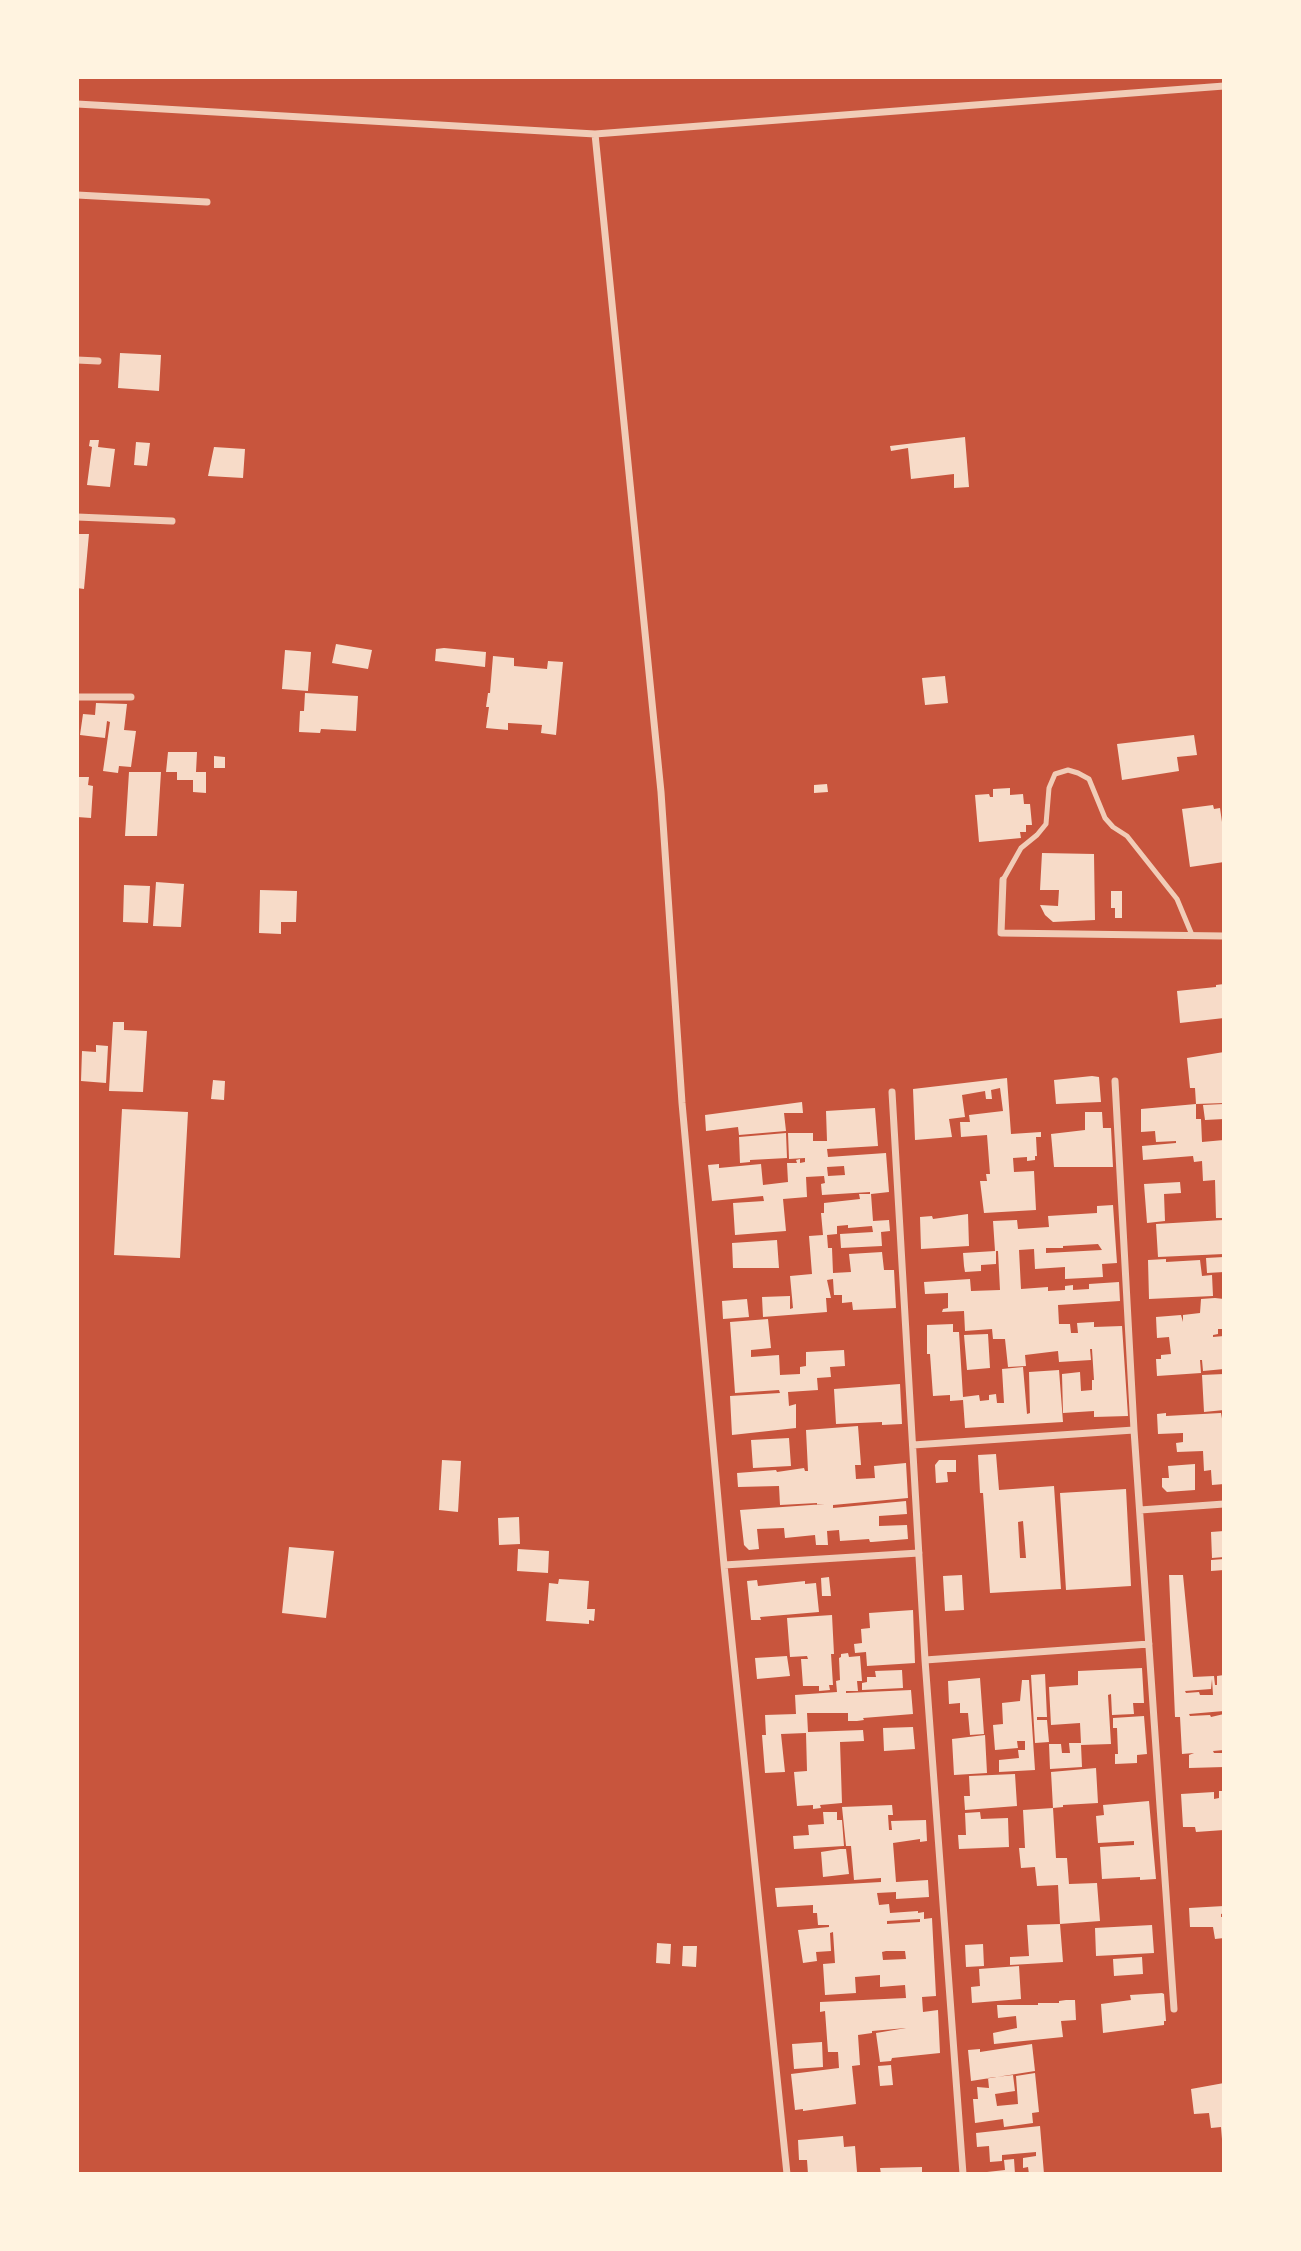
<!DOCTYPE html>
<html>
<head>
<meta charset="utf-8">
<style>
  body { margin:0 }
  #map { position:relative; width:1301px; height:2251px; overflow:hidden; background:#c8553d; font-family:Spectral,serif }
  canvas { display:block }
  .frame { position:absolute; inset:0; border:79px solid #fff3e0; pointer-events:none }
</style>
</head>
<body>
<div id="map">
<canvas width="1301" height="2251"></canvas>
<div class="frame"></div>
</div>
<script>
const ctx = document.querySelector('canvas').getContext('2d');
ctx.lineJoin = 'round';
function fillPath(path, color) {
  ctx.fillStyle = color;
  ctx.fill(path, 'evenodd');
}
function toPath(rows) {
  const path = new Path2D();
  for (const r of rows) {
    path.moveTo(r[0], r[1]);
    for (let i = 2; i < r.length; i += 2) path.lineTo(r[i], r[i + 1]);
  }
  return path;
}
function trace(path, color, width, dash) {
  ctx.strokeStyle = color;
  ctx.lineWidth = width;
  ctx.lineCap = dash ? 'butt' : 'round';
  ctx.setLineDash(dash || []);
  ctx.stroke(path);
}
fillPath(toPath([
  [120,353,161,355,159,391,118,388],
  [965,437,969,487,954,488,954,474,911,479,908,448,891,451,890,446],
  [90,440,99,440,98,447,115,449,110,487,87,485,92,447,89,446],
  [136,442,150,443,147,466,134,465],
  [214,447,245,449,243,478,208,476],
  [77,534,89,534,84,589,77,588],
  [336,644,372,650,368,669,332,663],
  [444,648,486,652,485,667,435,661,436,649],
  [285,650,311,652,308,691,282,689],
  [493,656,514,658,514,666,547,669,548,661,563,662,556,735,541,733,542,725,508,723,508,730,486,728,489,707,486,707,488,693,490,693],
  [945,676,948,703,925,705,922,678],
  [305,693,358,696,356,731,321,729,320,733,299,732,300,711,304,711],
  [96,703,127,704,124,730,136,731,131,767,119,766,118,773,103,771,110,722,107,721,105,738,80,735,83,714,95,715],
  [1194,735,1197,755,1177,757,1179,771,1122,780,1117,744],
  [168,752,197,752,196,772,206,772,206,793,193,792,193,780,177,780,177,772,166,772],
  [214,756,225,757,225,768,214,768],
  [129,772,161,772,157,836,125,836],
  [77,777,89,777,88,785,93,786,91,818,77,817],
  [827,784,828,792,814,793,814,785],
  [1010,788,1010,795,1023,794,1024,804,1030,804,1032,825,1026,825,1026,832,1020,832,1021,838,979,842,975,795,989,794,990,797,993,797,993,789],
  [1213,805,1214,809,1220,808,1224,836,1224,862,1190,867,1182,809],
  [1042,853,1094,854,1095,920,1053,922,1045,915,1040,905,1058,906,1059,890,1040,890],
  [156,882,184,884,181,927,153,926],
  [124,885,150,886,148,923,123,922],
  [260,890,297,891,296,922,281,922,281,934,259,933],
  [1111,891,1122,891,1122,918,1115,918,1115,908,1111,908],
  [1224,984,1224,1018,1180,1023,1177,991,1216,987,1216,985],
  [113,1022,124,1022,124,1030,147,1031,143,1092,109,1091],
  [96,1045,108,1046,106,1083,81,1081,82,1051,96,1052],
  [1224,1052,1224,1103,1196,1104,1195,1088,1190,1088,1187,1058],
  [1092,1076,1099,1077,1101,1102,1056,1104,1054,1080],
  [1007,1078,1011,1134,1041,1132,1041,1137,1036,1137,1037,1156,1035,1156,1035,1160,1027,1161,1027,1157,1013,1158,1014,1172,1034,1171,1036,1210,984,1213,980,1181,987,1181,986,1174,990,1174,987,1135,961,1137,960,1122,970,1122,969,1115,1003,1111,1000,1088,991,1090,992,1099,986,1099,985,1091,962,1095,965,1117,949,1119,952,1137,915,1140,913,1089],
  [213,1080,225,1081,224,1100,211,1099],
  [802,1102,803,1113,784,1113,786,1131,739,1135,738,1127,706,1131,705,1115],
  [1196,1104,1196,1119,1201,1119,1202,1142,1224,1140,1224,1218,1216,1218,1215,1180,1203,1181,1202,1161,1194,1162,1193,1156,1143,1160,1142,1146,1176,1143,1176,1141,1156,1142,1155,1131,1141,1132,1141,1109],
  [1224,1104,1224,1119,1205,1120,1203,1105],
  [875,1108,878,1146,827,1149,828,1157,886,1153,889,1192,871,1194,873,1221,889,1220,890,1231,881,1232,882,1246,841,1248,840,1234,873,1232,872,1226,848,1228,848,1225,837,1226,837,1234,827,1235,828,1248,832,1248,833,1273,851,1272,849,1254,882,1252,884,1270,894,1270,896,1308,853,1310,852,1302,842,1303,842,1295,834,1295,833,1279,827,1280,831,1298,826,1298,827,1312,763,1317,762,1297,790,1296,790,1309,793,1308,790,1276,812,1274,809,1236,823,1235,821,1213,824,1213,824,1203,860,1199,859,1194,870,1194,870,1192,822,1195,821,1184,825,1183,824,1176,806,1177,807,1197,783,1199,786,1231,735,1235,733,1203,764,1201,763,1196,712,1201,708,1165,719,1164,719,1168,761,1164,763,1185,788,1182,787,1163,797,1163,796,1160,800,1159,800,1163,805,1162,805,1158,789,1159,788,1133,813,1133,813,1141,827,1141,826,1111],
  [844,1166,845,1175,828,1176,827,1167],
  [122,1109,188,1112,180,1258,114,1255],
  [1085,1112,1102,1112,1103,1128,1111,1128,1113,1167,1054,1167,1051,1134,1085,1130],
  [786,1133,787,1158,750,1160,750,1162,740,1163,739,1137],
  [1180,1182,1181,1193,1164,1194,1165,1221,1147,1223,1144,1184],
  [1113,1205,1117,1263,1102,1264,1103,1277,1065,1279,1065,1267,1035,1269,1034,1249,1019,1250,1021,1289,1048,1287,1048,1291,1065,1290,1065,1286,1073,1285,1073,1290,1089,1289,1089,1284,1119,1282,1120,1301,1058,1305,1059,1324,1070,1324,1071,1333,1078,1333,1077,1323,1094,1322,1094,1327,1122,1326,1128,1416,1094,1417,1094,1411,1063,1413,1062,1374,1080,1372,1081,1391,1092,1390,1092,1380,1094,1380,1092,1349,1090,1349,1091,1360,1059,1362,1058,1351,1025,1355,1026,1366,1008,1367,1005,1339,993,1339,992,1329,965,1331,964,1311,942,1312,943,1309,948,1308,948,1293,925,1294,924,1282,970,1279,971,1291,1000,1290,998,1251,996,1251,996,1264,981,1265,981,1271,965,1272,964,1266,963,1253,995,1251,993,1221,1017,1220,1018,1229,1049,1227,1048,1216,1097,1213,1097,1206],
  [1098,1244,1102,1250,1046,1253,1046,1248,1063,1248,1063,1246],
  [968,1214,969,1246,921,1249,920,1217,932,1216,933,1219],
  [1224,1220,1224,1254,1158,1257,1156,1224],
  [777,1240,779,1268,733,1268,732,1243],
  [1224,1257,1224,1272,1207,1273,1206,1258],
  [1166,1259,1166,1262,1200,1260,1202,1276,1212,1275,1213,1296,1149,1299,1148,1260],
  [1215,1298,1224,1299,1224,1329,1218,1329,1218,1334,1213,1335,1213,1337,1224,1336,1224,1369,1203,1371,1202,1360,1200,1360,1201,1373,1157,1376,1156,1359,1161,1359,1161,1355,1171,1354,1169,1337,1157,1338,1156,1317,1181,1315,1183,1322,1183,1315,1200,1313,1201,1299],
  [747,1299,749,1317,723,1319,722,1301],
  [768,1319,771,1348,751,1350,751,1357,779,1355,780,1375,800,1374,800,1367,806,1366,806,1352,844,1350,845,1366,830,1367,831,1377,817,1378,818,1390,788,1392,789,1406,796,1404,796,1428,732,1435,730,1396,780,1393,779,1390,735,1393,730,1322],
  [953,1324,953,1332,959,1332,963,1397,979,1395,980,1401,989,1400,989,1395,996,1394,997,1403,1004,1403,1002,1369,1023,1367,1027,1414,1030,1413,1029,1372,1059,1370,1063,1422,965,1428,963,1400,950,1401,950,1395,933,1396,930,1354,927,1354,927,1325],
  [988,1334,990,1368,967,1370,964,1335],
  [1224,1374,1224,1410,1204,1412,1202,1375],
  [900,1384,902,1424,882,1425,882,1422,836,1424,834,1389],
  [1166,1413,1166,1416,1221,1413,1224,1430,1224,1484,1212,1485,1211,1470,1204,1471,1203,1451,1177,1452,1176,1443,1183,1442,1183,1433,1158,1434,1157,1414],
  [858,1426,861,1465,855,1465,856,1479,875,1478,874,1466,906,1463,908,1498,833,1505,833,1508,906,1501,907,1514,879,1516,879,1526,907,1525,908,1539,872,1542,870,1542,869,1539,840,1541,839,1530,827,1531,828,1545,816,1545,815,1535,785,1538,784,1528,757,1529,759,1549,749,1550,744,1545,740,1510,825,1504,817,1505,817,1503,780,1505,779,1486,738,1487,737,1473,776,1470,777,1472,804,1468,805,1471,808,1471,806,1430],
  [789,1438,791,1466,753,1468,751,1440],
  [996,1454,999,1490,1054,1486,1061,1589,990,1593,983,1493,980,1493,978,1455],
  [1023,1521,1026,1558,1020,1558,1018,1522],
  [442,1460,461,1461,458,1512,439,1510],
  [939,1460,956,1460,956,1472,947,1472,948,1482,936,1483,935,1465],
  [1195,1464,1195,1490,1167,1492,1162,1487,1162,1478,1169,1478,1168,1466],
  [1126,1489,1131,1586,1066,1590,1060,1493],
  [519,1517,520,1544,499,1545,498,1518],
  [1224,1531,1224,1557,1212,1558,1211,1532],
  [289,1547,334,1551,326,1618,282,1613],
  [518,1549,549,1551,548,1573,517,1571],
  [1224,1559,1224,1570,1211,1571,1211,1560],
  [962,1575,964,1610,945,1611,943,1576],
  [1169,1575,1183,1575,1193,1677,1214,1676,1215,1685,1217,1685,1217,1676,1224,1675,1224,1711,1189,1714,1190,1716,1210,1715,1211,1717,1224,1714,1224,1750,1213,1751,1214,1753,1224,1753,1224,1767,1189,1768,1189,1755,1194,1753,1182,1754,1180,1717,1175,1717],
  [1212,1679,1213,1695,1200,1695,1199,1692,1186,1693,1185,1691,1211,1689],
  [829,1577,831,1596,822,1596,821,1578],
  [559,1579,589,1581,587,1609,595,1609,594,1621,589,1620,589,1624,546,1621,549,1583,558,1584],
  [757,1580,758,1586,805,1581,805,1584,816,1583,819,1612,760,1617,761,1620,751,1620,747,1581],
  [913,1610,915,1663,867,1666,866,1652,855,1653,854,1644,862,1643,861,1629,870,1628,869,1613],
  [832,1615,834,1654,831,1654,833,1685,829,1685,830,1690,819,1691,819,1686,803,1686,801,1659,808,1659,807,1656,790,1657,787,1618],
  [848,1653,849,1657,860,1656,862,1681,857,1681,858,1691,846,1691,846,1693,911,1690,913,1714,863,1718,864,1720,857,1721,848,1721,848,1713,807,1713,808,1732,863,1730,864,1741,840,1742,842,1803,820,1805,821,1808,813,1809,813,1805,797,1806,794,1772,807,1771,806,1733,781,1734,785,1772,765,1773,762,1735,766,1735,765,1715,796,1714,795,1695,837,1692,836,1681,840,1680,839,1658,841,1657,841,1654],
  [787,1656,790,1676,757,1679,755,1658],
  [1142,1668,1144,1703,1133,1703,1134,1714,1112,1715,1111,1694,1108,1695,1111,1744,1081,1745,1082,1767,1050,1769,1049,1744,1061,1744,1062,1753,1070,1753,1069,1743,1081,1743,1080,1723,1051,1725,1049,1687,1078,1685,1078,1671],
  [902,1670,903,1688,862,1690,862,1683,867,1682,867,1677,876,1677,875,1671],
  [1045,1674,1047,1717,1037,1717,1037,1720,1047,1720,1049,1742,1035,1743,1031,1675],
  [980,1678,984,1734,970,1735,968,1713,960,1713,960,1703,949,1704,948,1681],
  [1022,1680,1029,1680,1035,1770,999,1772,999,1760,1019,1758,1018,1750,1025,1750,1025,1741,1017,1741,1018,1748,995,1750,993,1725,1003,1724,1002,1703,1020,1701],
  [1144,1716,1147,1754,1137,1755,1137,1763,1115,1764,1115,1754,1118,1754,1117,1728,1113,1728,1113,1718],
  [913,1727,915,1749,884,1751,883,1728],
  [985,1735,987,1773,954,1775,952,1739],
  [1096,1768,1098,1803,1063,1805,1063,1807,1053,1808,1051,1772],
  [1015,1774,1017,1806,965,1810,964,1796,970,1796,969,1776],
  [1219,1791,1224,1791,1224,1830,1196,1832,1195,1827,1183,1827,1181,1794,1214,1792,1214,1799,1219,1798],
  [1149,1801,1156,1879,1140,1880,1140,1877,1102,1879,1100,1847,1134,1845,1134,1841,1098,1843,1096,1816,1104,1815,1103,1805],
  [892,1805,893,1815,888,1815,889,1830,892,1830,891,1821,926,1820,927,1841,920,1842,920,1839,893,1843,896,1882,928,1880,929,1897,896,1899,896,1892,877,1893,879,1905,889,1904,890,1913,918,1911,918,1913,924,1912,924,1919,932,1918,936,1996,922,1997,923,2012,938,2010,940,2053,892,2058,891,2061,880,2062,876,2033,906,2028,872,2031,872,2033,858,2035,860,2065,852,2066,856,2104,803,2111,803,2109,795,2110,791,2074,839,2068,838,2052,828,2052,825,2011,820,2012,820,2002,906,1998,905,1985,880,1987,880,1975,855,1977,856,1993,825,1995,823,1964,835,1963,833,1932,830,1933,831,1951,816,1952,817,1961,803,1963,798,1930,829,1927,829,1925,818,1925,817,1913,813,1913,813,1905,777,1907,775,1888,881,1882,881,1878,854,1880,851,1846,846,1846,842,1807],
  [920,1919,920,1922,887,1924,887,1921],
  [886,1951,905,1951,906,1959,883,1960,882,1952],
  [1053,1808,1056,1858,1067,1858,1069,1884,1097,1883,1100,1921,1060,1924,1058,1885,1037,1886,1035,1867,1021,1868,1019,1848,1025,1848,1023,1810],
  [823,1812,837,1812,837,1820,842,1820,844,1846,794,1849,793,1836,809,1835,808,1825,824,1824],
  [980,1812,981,1819,1008,1818,1009,1847,959,1849,958,1835,966,1835,965,1813],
  [840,1849,846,1849,849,1874,823,1877,821,1852],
  [1224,1906,1224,1913,1221,1914,1221,1917,1224,1917,1224,1938,1215,1939,1213,1927,1190,1927,1189,1908],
  [1060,1924,1063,1962,1010,1965,1010,1957,1029,1956,1027,1925],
  [1152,1925,1154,1953,1096,1956,1095,1928],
  [657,1943,671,1944,670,1964,656,1963],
  [983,1944,984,1966,966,1967,965,1945],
  [683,1946,697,1946,696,1967,682,1966],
  [1142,1957,1143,1974,1114,1976,1113,1959],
  [1019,1966,1021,1999,972,2003,971,1987,980,1986,979,1969],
  [1162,1993,1164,1994,1166,2021,1164,2021,1164,2025,1103,2033,1101,2004,1131,2000,1130,1995],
  [1066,2000,1075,2000,1076,2020,1061,2021,1063,2037,994,2044,993,2033,1017,2028,1016,2016,998,2018,997,2005,1038,2005,1038,2003,1059,2003,1059,2001],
  [822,2042,823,2067,794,2069,792,2044],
  [1032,2044,1035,2071,971,2081,968,2050,980,2049,980,2052],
  [891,2065,893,2085,880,2086,878,2066],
  [1035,2073,1039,2112,1032,2113,1033,2123,1004,2127,1003,2119,975,2123,973,2099,978,2099,977,2087,989,2088,988,2078,1013,2075,1015,2091,995,2094,997,2106,1018,2104,1016,2076],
  [1224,2083,1224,2139,1222,2139,1221,2127,1211,2128,1209,2113,1194,2114,1191,2089],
  [1040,2126,1044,2174,1029,2174,1028,2167,1023,2168,1023,2158,1036,2156,1036,2152,1002,2155,1002,2161,990,2162,989,2146,977,2147,976,2133],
  [843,2136,844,2147,855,2146,857,2172,808,2174,807,2160,799,2160,798,2140],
  [1014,2159,1015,2174,987,2174,987,2172,1005,2170,1004,2160],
  [922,2167,922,2174,881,2174,880,2168]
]), '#f7dbc8');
trace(toPath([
  [1003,880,1021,848,1037,835,1046,824,1049,788,1055,774,1068,770,1078,773,1089,779,1105,818,1113,827,1127,836,1177,899,1192,935]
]), '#f1ccb7', 5);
trace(toPath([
  [77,104,595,134,1224,86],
  [595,134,661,792,682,1103,724,1565,787,2174],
  [77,195,207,202],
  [77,360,98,361],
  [77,517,172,521],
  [77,697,131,697],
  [1003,880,1001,933,1224,936],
  [1115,1081,1134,1430,1174,2009],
  [892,1092,925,1660,963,2174],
  [913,1445,1134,1430],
  [1140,1510,1224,1504],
  [724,1565,919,1553],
  [925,1660,1149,1644]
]), '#f1ccb7', 7);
</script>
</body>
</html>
